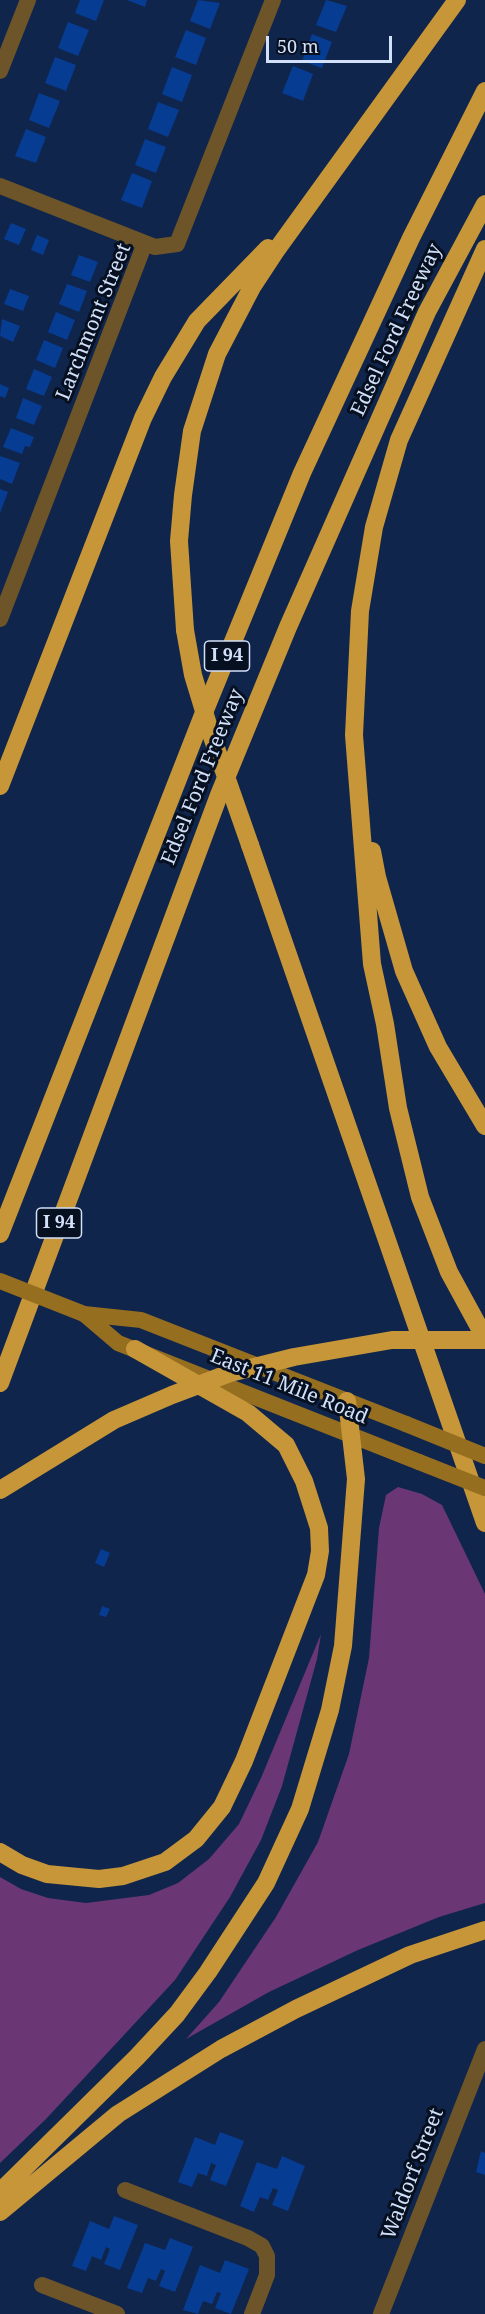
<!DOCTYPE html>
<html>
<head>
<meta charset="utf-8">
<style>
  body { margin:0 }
  #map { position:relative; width:485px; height:2314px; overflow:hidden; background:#10254b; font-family:"Noto Serif",serif }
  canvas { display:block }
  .scale { position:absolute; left:266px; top:36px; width:126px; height:27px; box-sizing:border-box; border:3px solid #d2e0f9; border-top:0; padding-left:8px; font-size:18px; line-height:21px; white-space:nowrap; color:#d2e0f9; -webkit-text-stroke:4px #061020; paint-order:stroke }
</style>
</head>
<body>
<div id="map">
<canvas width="485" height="2314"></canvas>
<div class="scale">50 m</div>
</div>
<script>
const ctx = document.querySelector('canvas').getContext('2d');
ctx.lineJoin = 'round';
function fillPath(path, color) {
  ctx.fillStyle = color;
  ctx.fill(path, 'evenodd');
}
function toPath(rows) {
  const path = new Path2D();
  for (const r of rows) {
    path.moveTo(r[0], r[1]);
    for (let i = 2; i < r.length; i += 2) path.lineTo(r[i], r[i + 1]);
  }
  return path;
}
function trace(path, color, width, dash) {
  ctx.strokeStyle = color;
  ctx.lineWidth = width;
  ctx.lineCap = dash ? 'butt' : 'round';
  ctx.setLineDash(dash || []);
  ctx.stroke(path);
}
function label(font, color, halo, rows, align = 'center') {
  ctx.font = font + ' "Noto Serif",serif';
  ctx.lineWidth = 6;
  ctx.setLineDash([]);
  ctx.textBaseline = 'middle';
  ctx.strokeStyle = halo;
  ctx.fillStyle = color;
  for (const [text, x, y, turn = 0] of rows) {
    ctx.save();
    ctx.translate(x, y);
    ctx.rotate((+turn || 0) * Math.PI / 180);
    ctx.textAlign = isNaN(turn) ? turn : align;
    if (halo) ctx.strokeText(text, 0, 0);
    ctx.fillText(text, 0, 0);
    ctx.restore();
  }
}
fillPath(toPath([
  [398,1487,422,1494,442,1505,485,1594,485,1903,439,1917,358,1950,269,1992,186,2039,219,2002,276,1917,318,1842,349,1754,369,1658,379,1528,386,1495],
  [321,1634,317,1659,282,1786,261,1840,230,1897,175,1980,46,2119,0,2163,0,1877,21,1889,48,1898,86,1903,149,1895,178,1883,209,1859,239,1824,261,1778]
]), '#6a3774');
fillPath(toPath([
  [80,0,104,0,96,21,75,13],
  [127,0,147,0,145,7],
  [198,0,220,3,210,29,190,21],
  [326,0,347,6,336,32,316,25],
  [68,22,89,30,78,56,58,48],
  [186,30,206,38,196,65,175,57],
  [312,34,332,42,322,68,302,61],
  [55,57,76,65,66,91,45,83],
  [293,66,313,74,303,101,282,93],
  [172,67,192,75,182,102,162,94],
  [39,93,60,101,49,128,29,120],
  [158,102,179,110,168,137,148,129],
  [26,129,46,137,36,163,15,156],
  [145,139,166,147,156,173,135,165],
  [132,173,152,181,142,208,121,200],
  [11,223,26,229,19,245,4,239],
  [37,235,49,240,43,255,31,250],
  [79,255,98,262,90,282,71,275],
  [67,284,87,291,79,312,59,304],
  [10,289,29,296,23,311,4,304],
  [56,312,75,320,67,340,48,332],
  [2,319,20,326,13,342,0,336],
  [44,340,63,348,55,368,36,360],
  [34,369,52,377,44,396,26,389],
  [0,384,9,388,5,398,0,396],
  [23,398,42,406,34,425,16,418],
  [11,428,34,437,30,447,25,446,22,454,3,447],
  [0,456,20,463,12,484,0,479],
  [0,489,8,492,0,513],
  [101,1549,110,1553,104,1567,95,1563],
  [102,1606,110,1609,106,1617,99,1615],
  [220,2132,244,2141,226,2186,210,2180,216,2165,211,2163,207,2176,198,2173,192,2187,178,2182,195,2137,215,2145],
  [481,2151,485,2153,485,2175,476,2172],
  [282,2156,305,2166,288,2211,272,2205,278,2190,273,2188,268,2200,260,2197,254,2212,240,2206,257,2162,277,2169],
  [114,2216,138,2225,120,2270,104,2264,110,2249,106,2247,101,2260,92,2256,86,2271,72,2266,90,2221,109,2229],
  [170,2238,193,2247,175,2292,159,2286,165,2271,161,2269,156,2281,148,2278,142,2293,127,2288,145,2243,165,2250],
  [225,2260,249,2269,231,2314,215,2308,221,2293,217,2292,212,2304,203,2301,198,2314,183,2310,200,2265,220,2273]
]), '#073c93');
trace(toPath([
  [0,71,28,0],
  [0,186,155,247,177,244,273,0],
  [0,619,145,243],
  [125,2190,248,2238,262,2246,267,2256,267,2275,252,2314],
  [42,2285,117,2314],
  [381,2314,485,2049]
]), '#6e5529', 16);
trace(toPath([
  [84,1314,118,1343,419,1462],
  [84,1314,141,1320,406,1424]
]), '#956e1f', 16);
trace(toPath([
  [485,249,399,440,374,527,360,611,354,735,372,964,385,1024,398,1108,420,1197,449,1272,485,1338],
  [185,630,179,541,183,495,192,431,217,354,252,287,275,252,457,0],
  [0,786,143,418,163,377,197,321,268,248],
  [250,845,485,1523],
  [372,851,377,877,404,971,438,1047,485,1126],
  [0,1234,203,715,302,473,411,238,485,91],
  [0,1383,219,795,288,627,427,312,485,204],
  [0,1852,22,1865,47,1874,99,1879,123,1876,165,1862,196,1839,222,1807,244,1761,316,1575,320,1551,319,1528,304,1481,286,1445,248,1413,135,1349],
  [0,2192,137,2057,177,2014,208,1972,266,1883,300,1809,330,1710,343,1646,356,1479,347,1401],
  [0,2212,118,2114,221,2049,296,2009,410,1955,485,1930]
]), '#c69638', 18);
trace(toPath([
  [0,1281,84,1314],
  [406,1424,485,1456],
  [419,1462,485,1488]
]), '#956e1f', 16);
trace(toPath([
  [185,630,193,675,210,731,250,845],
  [0,1490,114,1420,172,1395,230,1373,294,1357,392,1340,485,1340]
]), '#c69638', 18);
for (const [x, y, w] of [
  [227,656,45],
  [59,1223,45]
]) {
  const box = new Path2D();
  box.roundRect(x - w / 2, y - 15, w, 30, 4.5);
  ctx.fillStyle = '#061020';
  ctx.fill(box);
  trace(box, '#d2e0f9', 1.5);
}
label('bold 18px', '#d2e0f9', null, [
  ["I 94",227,656],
  ["I 94",59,1223]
]);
label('20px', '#d2e0f9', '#061020', [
  ["Larchmont Street",94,322,-68],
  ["Edsel Ford Freeway",397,330,-65],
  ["Edsel Ford Freeway",203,777,-68],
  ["East 11 Mile Road",289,1387,22],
  ["Waldorf Street",413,2174,-69]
]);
</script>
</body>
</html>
